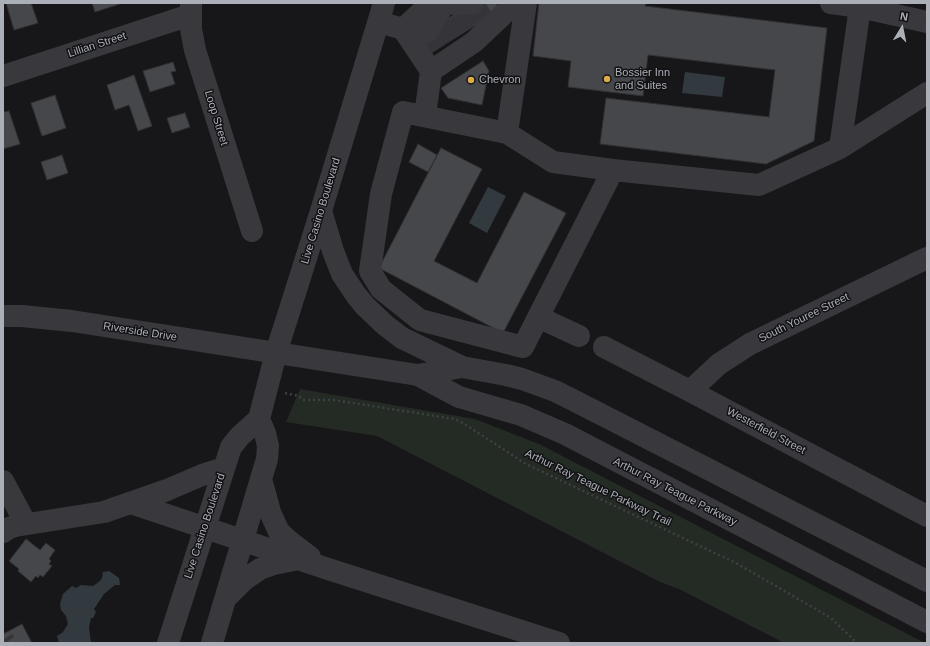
<!DOCTYPE html>
<html>
<head>
<meta charset="utf-8">
<style>
  body { margin:0 }
  #map { position:relative; width:930px; height:646px; overflow:hidden; background:#171719; font-family:Arial,sans-serif }
  canvas { display:block }
  .frame { position:absolute; inset:0; border:4px solid #abafb7; pointer-events:none }
  .north { position:absolute; left:882px; top:8px; width:40px; height:40px; -webkit-text-stroke:3px #121214; paint-order:stroke; rotate:10deg; font-size:11px; font-weight:700; line-height:16px; text-align:center; color:#abafb7 }
  .north::after { content:''; display:block; margin:auto; width:14px; height:18px; background:#abafb7; clip-path:polygon(50% 0,100% 100%,50% 72%,0 100%) }
</style>
</head>
<body>
<div id="map">
<canvas width="930" height="646"></canvas>
<div class="frame"></div>
<div class="north">N</div>
</div>
<script>
const ctx = document.querySelector('canvas').getContext('2d');
ctx.lineJoin = 'round';
function fillPath(path, color) {
  ctx.fillStyle = color;
  ctx.fill(path, 'evenodd');
}
function toPath(rows) {
  const path = new Path2D();
  for (const r of rows) {
    path.moveTo(r[0], r[1]);
    for (let i = 2; i < r.length; i += 2) path.lineTo(r[i], r[i + 1]);
  }
  return path;
}
function trace(path, color, width, dash) {
  ctx.strokeStyle = color;
  ctx.lineWidth = width;
  ctx.lineCap = dash ? 'butt' : 'round';
  ctx.setLineDash(dash || []);
  ctx.stroke(path);
}
function label(font, color, halo, rows, align = 'center') {
  ctx.font = font + ' Arial,sans-serif';
  ctx.lineWidth = 3;
  ctx.setLineDash([]);
  ctx.textBaseline = 'middle';
  ctx.strokeStyle = halo;
  ctx.fillStyle = color;
  for (const [text, x, y, turn = 0] of rows) {
    ctx.save();
    ctx.translate(x, y);
    ctx.rotate((+turn || 0) * Math.PI / 180);
    ctx.textAlign = isNaN(turn) ? turn : align;
    if (halo) ctx.strokeText(text, 0, 0);
    ctx.fillText(text, 0, 0);
    ctx.restore();
  }
}
fillPath(toPath([
  [300,389,475,419,539,444,925,643,784,643,679,589,660,582,377,436,286,422]
]), '#242a24');
fillPath(toPath([
  [685,72,725,77,722,97,682,93],
  [488,187,506,196,487,233,469,223],
  [109,571,119,578,120,585,115,585,104,594,94,609,96,612,93,618,91,618,89,627,91,643,59,643,57,636,63,632,68,624,66,616,61,610,60,604,63,594,72,586,76,588,81,585,93,586,100,581,102,578,103,572]
]), '#323a40');
const building = toPath([
  [6,3,31,3,38,23,14,30,6,3],
  [92,3,123,3,95,12,92,3],
  [473,3,496,3,500,10,434,51,423,34,473,3],
  [539,3,646,3,645,6,827,28,814,141,766,164,600,144,606,98,769,117,775,70,648,55,643,96,568,87,571,61,533,56,539,3],
  [483,61,489,71,482,105,448,98,441,88,483,61],
  [173,62,176,71,171,72,175,84,150,92,143,71,173,62],
  [134,75,152,126,138,131,129,105,115,110,107,85,134,75],
  [55,95,66,128,42,136,31,103,55,95],
  [9,111,20,144,3,149,3,112,9,111],
  [185,113,190,127,172,133,167,118,185,113],
  [418,144,437,155,428,172,409,162,418,144],
  [441,148,482,169,434,261,477,283,524,192,566,213,503,333,379,268,441,148],
  [62,155,68,173,47,180,41,162,62,155],
  [26,539,40,550,46,543,55,550,49,559,51,561,49,564,52,566,43,577,40,575,38,578,36,576,31,582,18,571,19,569,9,561,26,539],
  [22,624,32,643,3,643,3,634,22,624]
]);
fillPath(building, '#46474b');
trace(building, '#313134', 1);
trace(toPath([
  [473,3,483,20],
  [455,15,466,31],
  [440,24,451,40],
  [427,32,438,49],
  [3,640,5,643]
]), '#353539', 22, [22, 11]);
trace(toPath([
  [285,393,299,396,303,400,334,400,455,419,463,423,526,464,736,563,831,618,857,643]
]), '#3f4044', 2.5, [2, 3]);
trace(toPath([
  [191,3,191,29,195,50,252,231],
  [526,3,507,133,553,162,613,170,759,185,840,148,860,7,831,3],
  [446,4,473,3],
  [860,7,927,22],
  [379,22,403,29,431,71,474,42,510,8,525,9],
  [403,29,431,3],
  [427,32,445,3],
  [3,76,190,15],
  [425,116,431,71],
  [507,133,403,112,381,194,370,271,381,289,420,320,523,347,613,170],
  [840,148,927,93],
  [321,211,333,251,342,274,356,295,365,306,385,325,402,338,462,367],
  [3,316,22,316,72,321,418,375,462,367,506,375,522,379,555,391,571,399,927,581],
  [538,317,579,336],
  [604,347,690,391,927,516],
  [418,375,459,397,521,415,565,434,927,622],
  [690,391,719,364,750,344,927,258],
  [261,479,270,512,279,532,289,541,310,557],
  [3,481,26,524],
  [131,503,325,568,559,643],
  [3,532,9,528,15,526,104,512,167,490,202,475,224,468],
  [227,597,244,580,260,569,274,564,299,559],
  [168,643,231,447,240,436,259,419,276,353,321,211,384,3],
  [212,643,267,459,268,446,265,433,259,419]
]), '#39393d', 22);
for (const [x, y, r, color] of [
  [607,79,4,"#dcab4c"],
  [471,80,4,"#dcab4c"]
]) {
  const dot = new Path2D();
  dot.arc(x, y, r, 0, 2 * Math.PI);
  ctx.fillStyle = color;
  ctx.fill(dot);
  trace(dot, '#121214', 1.5);
}
label('11px', '#abafb7', '#121214', [
  ["Lillian Street",97,45,-18],
  ["Loop Street",216,118,73],
  ["Live Casino Boulevard",321,211,-73],
  ["South Youree Street",804,318,-26],
  ["Riverside Drive",140,332,9],
  ["Westerfield Street",766,431,28],
  ["Arthur Ray Teague Parkway Trail",598,488,26],
  ["Arthur Ray Teague Parkway",675,492,27],
  ["Live Casino Boulevard",205,526,-72]
]);
label('11px', '#abafb7', '#121214', [
  ["Bossier Inn",615,73],
  ["and Suites",615,86],
  ["Chevron",479,80]
], 'left');
</script>
</body>
</html>
